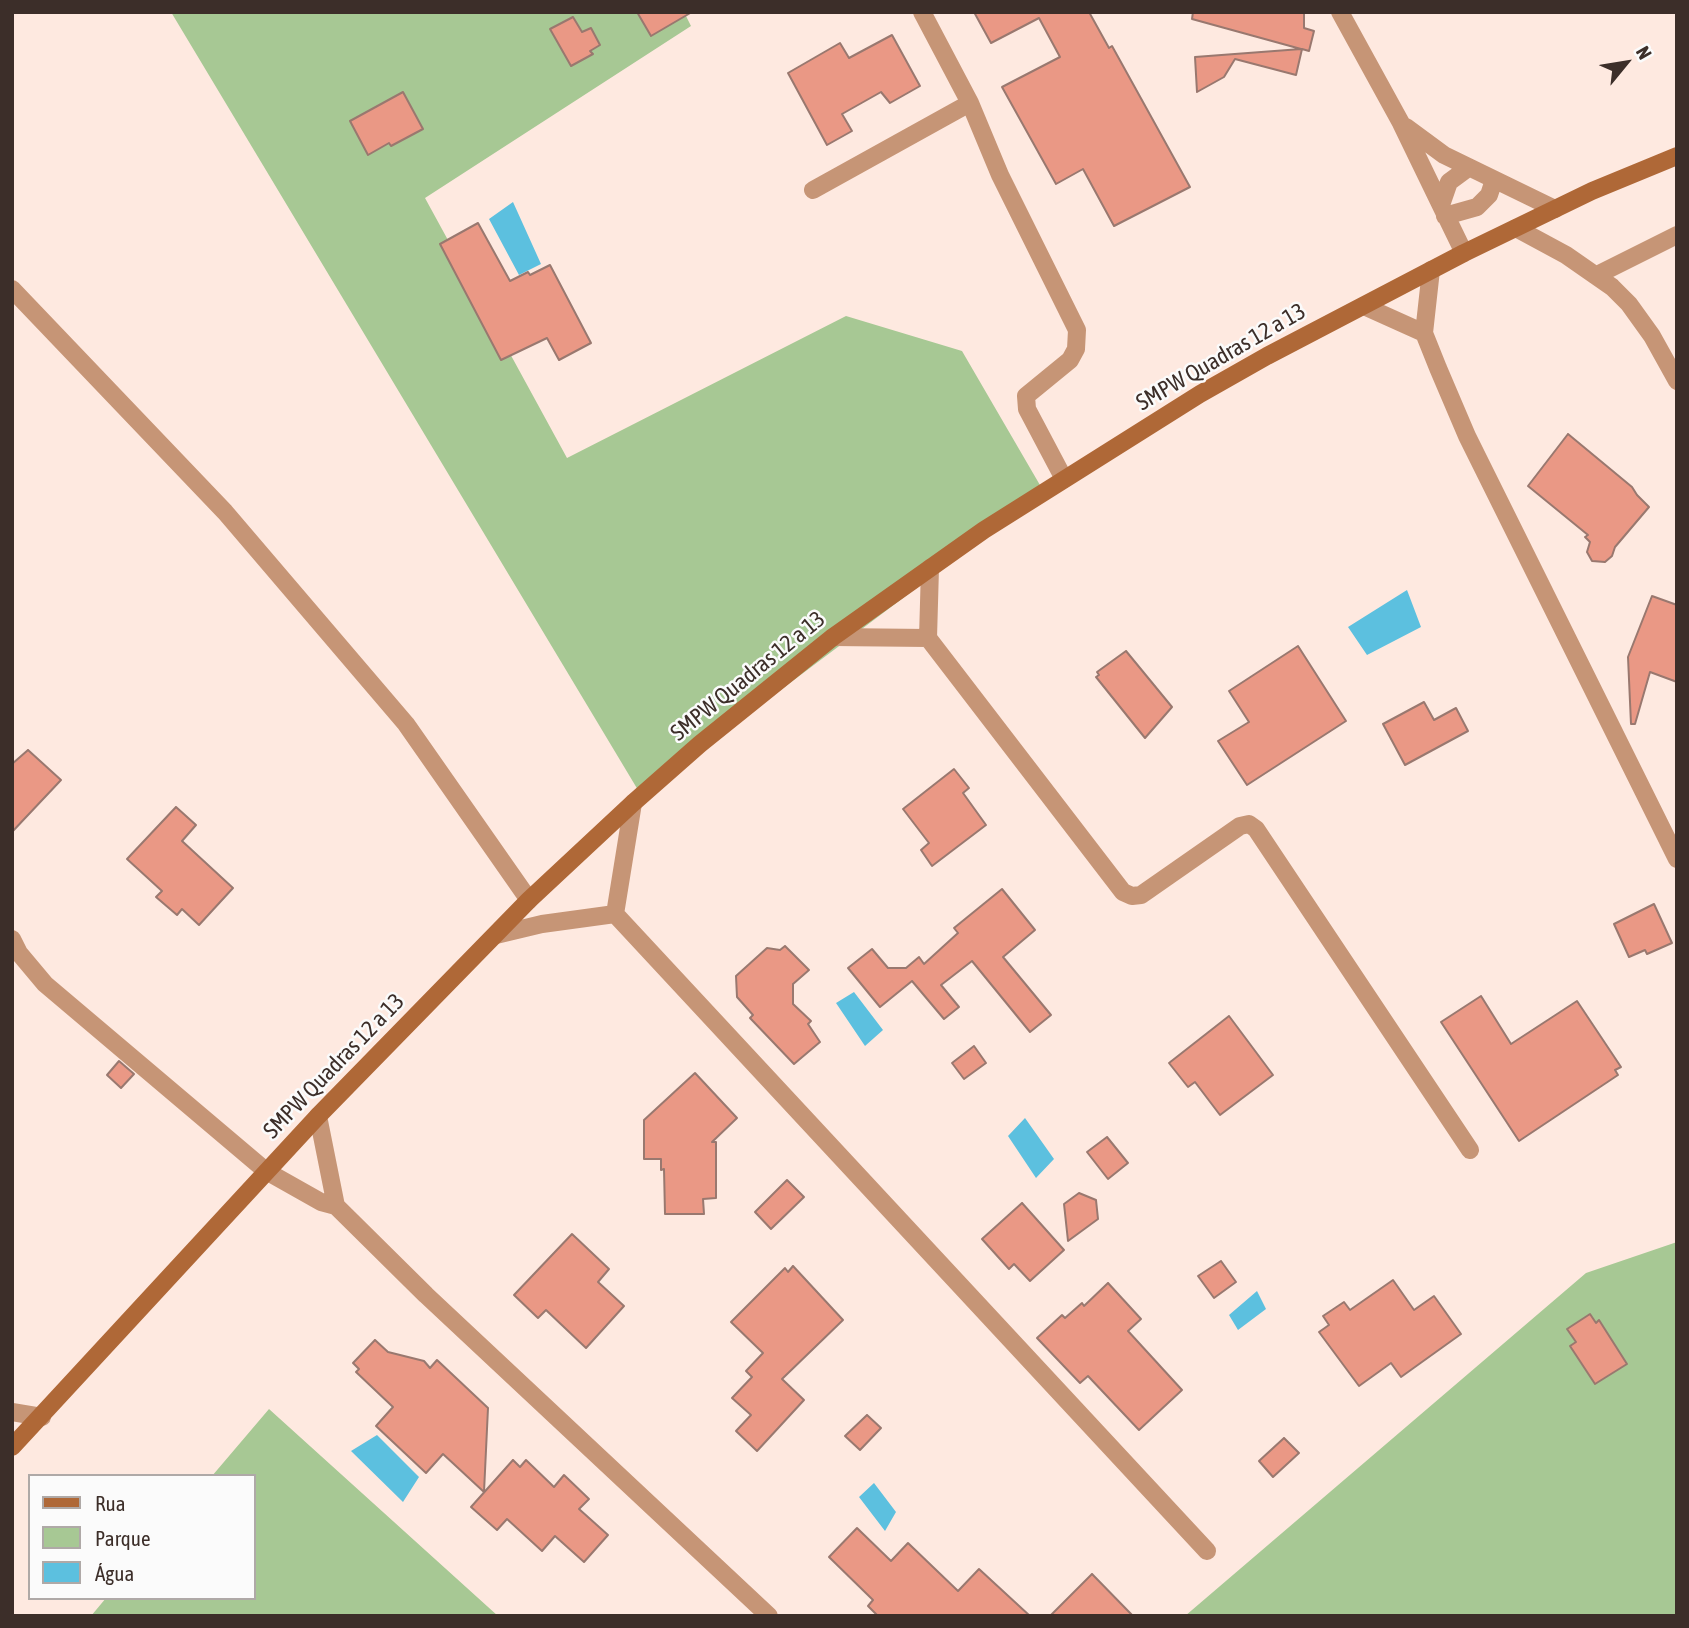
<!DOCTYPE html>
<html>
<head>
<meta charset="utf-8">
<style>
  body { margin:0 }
  #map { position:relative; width:1689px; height:1628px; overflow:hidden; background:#fee9e0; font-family:"Asap Condensed",sans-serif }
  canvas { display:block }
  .frame { position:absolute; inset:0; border:14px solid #3c2e29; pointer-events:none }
  .legend { position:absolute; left:28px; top:1474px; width:228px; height:126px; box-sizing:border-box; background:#fbfbfb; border:2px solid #afa9a7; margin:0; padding:9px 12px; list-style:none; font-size:21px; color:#3c2e29 }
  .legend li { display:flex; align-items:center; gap:14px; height:35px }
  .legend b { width:35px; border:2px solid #afa9a7 }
  .north { position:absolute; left:1591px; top:28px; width:70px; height:70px; -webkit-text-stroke:5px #fbfbfb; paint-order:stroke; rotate:60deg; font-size:19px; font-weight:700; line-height:28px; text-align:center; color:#3c2e29 }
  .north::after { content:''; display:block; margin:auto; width:24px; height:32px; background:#3c2e29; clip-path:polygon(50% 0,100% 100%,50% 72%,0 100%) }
</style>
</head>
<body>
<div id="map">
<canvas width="1689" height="1628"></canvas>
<div class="frame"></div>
<ul class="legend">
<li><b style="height:9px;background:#af6837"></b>Rua</li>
<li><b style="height:19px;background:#a7c894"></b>Parque</li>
<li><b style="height:19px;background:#5cc0df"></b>Água</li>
</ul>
<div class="north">N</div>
</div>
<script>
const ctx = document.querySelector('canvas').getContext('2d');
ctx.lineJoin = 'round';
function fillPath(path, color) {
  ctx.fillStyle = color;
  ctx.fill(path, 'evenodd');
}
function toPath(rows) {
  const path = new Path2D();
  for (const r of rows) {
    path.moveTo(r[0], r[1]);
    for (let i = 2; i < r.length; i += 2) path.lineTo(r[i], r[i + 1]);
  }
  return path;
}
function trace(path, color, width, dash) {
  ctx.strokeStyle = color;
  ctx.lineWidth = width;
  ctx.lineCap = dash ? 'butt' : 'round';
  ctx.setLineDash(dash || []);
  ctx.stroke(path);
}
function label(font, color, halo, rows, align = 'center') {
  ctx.font = font + ' "Asap Condensed",sans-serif';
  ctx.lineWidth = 5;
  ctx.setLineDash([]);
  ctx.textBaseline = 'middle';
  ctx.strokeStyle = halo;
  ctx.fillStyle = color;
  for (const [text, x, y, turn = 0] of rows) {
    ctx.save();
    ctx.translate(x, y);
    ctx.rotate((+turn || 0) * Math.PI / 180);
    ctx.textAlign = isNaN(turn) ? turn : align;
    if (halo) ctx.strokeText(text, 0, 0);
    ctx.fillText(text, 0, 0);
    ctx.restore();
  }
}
fillPath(toPath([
  [171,12,684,12,691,26,425,198,567,458,846,316,962,351,1044,492,641,795],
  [1677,1242,1677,1616,1185,1616,1586,1273],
  [269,1409,498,1616,91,1616,106,1598,254,1598,254,1476,212,1476]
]), '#a7c894');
fillPath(toPath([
  [513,202,541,264,519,275,489,219],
  [1407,590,1421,627,1367,655,1348,627],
  [854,992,883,1030,865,1046,836,1003],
  [1025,1118,1054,1159,1036,1178,1008,1136],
  [1257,1291,1266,1309,1238,1330,1229,1315],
  [377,1435,419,1477,403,1502,351,1451],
  [874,1483,896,1512,885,1531,859,1497]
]), '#5cc0df');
const building = toPath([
  [637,12,692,12,651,36,637,12],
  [974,12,1089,12,1109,48,1112,46,1190,187,1114,226,1083,169,1056,184,1002,87,1060,57,1039,18,991,43,974,12],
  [1193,12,1304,12,1304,28,1314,31,1309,51,1302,49,1296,75,1235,59,1224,77,1197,92,1195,57,1301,49,1192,19,1193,12],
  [573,17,582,32,591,28,600,45,590,51,593,54,571,66,550,29,573,17],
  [892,35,920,86,890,103,881,92,842,114,852,131,827,145,788,73,840,43,849,58,892,35],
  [403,92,423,129,391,146,389,143,368,155,350,121,403,92],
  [478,223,510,281,528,272,530,275,550,265,591,343,559,360,547,338,501,360,440,244,478,223],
  [1568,434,1632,487,1637,495,1649,507,1615,547,1612,556,1605,562,1592,561,1587,552,1590,542,1585,537,1588,535,1528,486,1568,434],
  [1652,596,1677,605,1677,682,1650,672,1635,724,1631,724,1628,657,1652,596],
  [1298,646,1346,721,1247,785,1218,741,1249,722,1229,691,1298,646],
  [1126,651,1172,707,1145,738,1096,677,1099,675,1097,672,1126,651],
  [1424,702,1434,720,1456,708,1468,731,1405,765,1383,724,1424,702],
  [28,750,61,780,12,832,12,764,28,750],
  [954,769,969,788,963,793,986,825,932,866,921,850,929,843,903,809,954,769],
  [176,807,196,825,182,841,233,888,199,925,182,909,177,915,156,897,162,891,127,859,176,807],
  [1002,889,1035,930,1003,957,1051,1015,1030,1032,972,961,941,985,959,1007,944,1019,912,981,880,1007,848,968,872,949,888,968,906,968,919,957,924,964,958,933,954,928,1002,889],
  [1654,904,1672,943,1647,954,1645,950,1629,957,1614,924,1654,904],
  [785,946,809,970,793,984,793,1004,811,1021,808,1024,820,1042,794,1064,750,1018,753,1015,737,997,736,976,767,948,780,950,785,946],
  [1481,996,1511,1044,1577,1001,1621,1067,1615,1070,1618,1075,1519,1141,1441,1022,1481,996],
  [1229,1016,1273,1075,1220,1115,1195,1082,1188,1087,1169,1063,1229,1016],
  [974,1046,986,1063,964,1079,952,1063,974,1046],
  [119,1061,134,1074,121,1088,107,1075,119,1061],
  [695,1073,737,1118,712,1142,716,1142,716,1198,703,1199,704,1214,665,1214,664,1169,661,1170,661,1159,644,1159,644,1120,695,1073],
  [1107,1137,1128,1163,1108,1179,1087,1152,1107,1137],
  [787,1180,804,1197,771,1229,755,1212,787,1180],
  [1079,1193,1096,1200,1098,1219,1068,1241,1064,1204,1079,1193],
  [1022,1203,1064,1250,1030,1281,1014,1264,1009,1269,982,1239,1022,1203],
  [572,1234,609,1269,598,1282,624,1306,586,1348,546,1310,538,1318,514,1295,572,1234],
  [1221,1261,1236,1282,1214,1298,1198,1276,1221,1261],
  [793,1266,843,1320,782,1379,804,1400,757,1451,736,1431,751,1415,732,1398,752,1377,746,1371,763,1353,731,1322,785,1268,788,1272,793,1266],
  [1393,1280,1414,1310,1434,1296,1461,1334,1401,1377,1391,1363,1359,1386,1319,1332,1329,1325,1323,1316,1344,1302,1350,1310,1393,1280],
  [1108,1283,1141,1319,1128,1331,1182,1390,1139,1430,1088,1376,1080,1383,1037,1338,1062,1315,1065,1318,1082,1303,1084,1306,1108,1283],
  [1590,1314,1596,1323,1599,1320,1627,1364,1595,1384,1570,1346,1576,1342,1567,1329,1590,1314],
  [375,1340,388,1352,424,1361,430,1368,437,1360,488,1408,484,1492,443,1454,426,1473,376,1426,393,1407,356,1372,359,1369,353,1363,375,1340],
  [867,1415,881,1428,860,1450,845,1436,867,1415],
  [1284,1438,1299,1453,1273,1477,1259,1461,1284,1438],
  [513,1460,520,1467,526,1460,554,1487,564,1475,589,1499,579,1509,608,1535,584,1562,555,1536,542,1551,507,1519,497,1530,471,1507,513,1460],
  [857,1528,891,1561,908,1543,958,1591,979,1569,1030,1616,878,1616,868,1606,873,1600,829,1557,857,1528],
  [1092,1574,1133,1616,1050,1616,1092,1574]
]);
fillPath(building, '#ea9885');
trace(building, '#99786f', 2);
trace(toPath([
  [922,12,970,103,1000,175,1077,330,1076,349,1070,360,1026,396,1027,409,1064,479],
  [1340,12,1401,123,1464,253],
  [1406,127,1444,155,1555,209],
  [813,190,970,103],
  [1441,205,1449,182,1468,168],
  [1445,216,1477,207,1489,195,1494,180],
  [1516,228,1566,255,1612,287,1629,304,1652,336,1677,381],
  [1431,270,1424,333,1438,368,1467,436,1677,859],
  [1597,275,1677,235],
  [12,289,225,512,406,724,529,900],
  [1364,306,1424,333],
  [930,568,928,638,1123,892,1132,896,1141,895,1240,826,1249,824,1256,829,1470,1150],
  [833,637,928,638],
  [615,914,1207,1551],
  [615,914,633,803],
  [496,935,542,924,615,914],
  [12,939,19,953,45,984,266,1171,321,1202,336,1206,426,1295,769,1616],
  [318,1116,336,1206],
  [12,1412,42,1417]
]), '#c69576', 18);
trace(toPath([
  [12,1447,318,1116,529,900,633,803,700,744,833,637,984,530,1200,394,1267,356,1464,253,1592,191,1677,156]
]), '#af6837', 18);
label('23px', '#3c2e29', '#fbfbfb', [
  ["SMPW Quadras 12 a 13",1221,357,-30],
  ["SMPW Quadras 12 a 13",748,676,-39],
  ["SMPW Quadras 12 a 13",334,1066,-46]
]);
</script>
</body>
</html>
